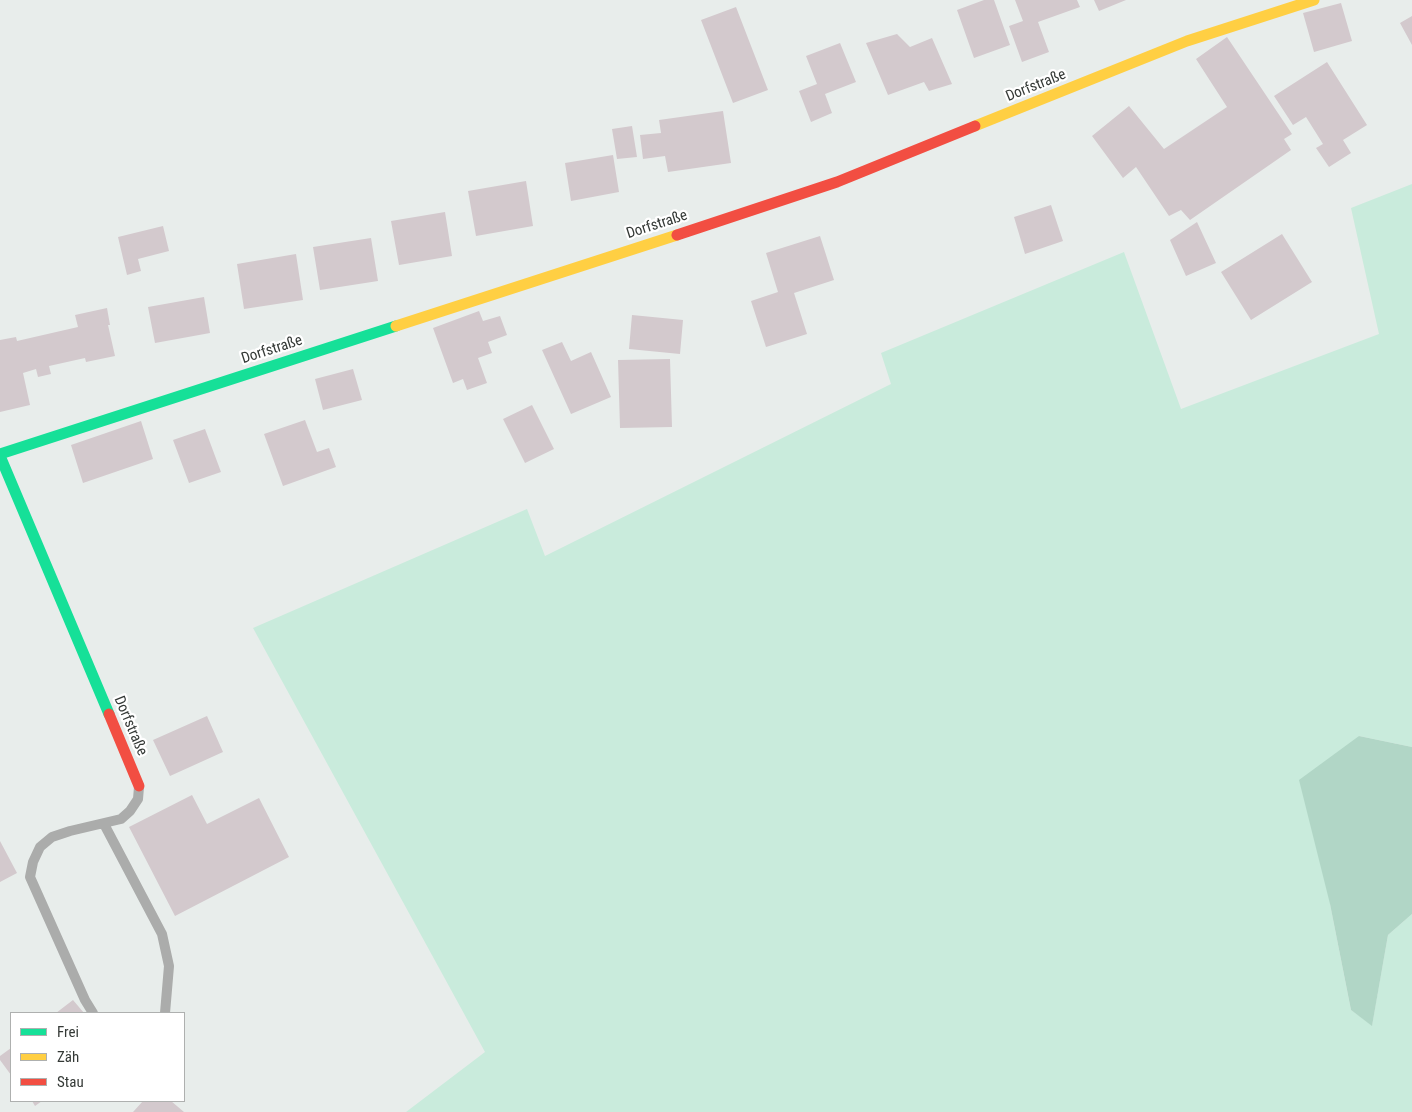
<!DOCTYPE html>
<html>
<head>
<meta charset="utf-8">
<style>
  body { margin:0 }
  #map { position:relative; width:1412px; height:1112px; overflow:hidden; background:#e8edeb; font-family:"Roboto Condensed",sans-serif }
  canvas { display:block }
  .legend { position:absolute; left:10px; top:1012px; width:175px; height:90px; box-sizing:border-box; background:#fff; border:1px solid #aeb0af; margin:0; padding:6px 9px; list-style:none; font-size:15px; color:#343936 }
  .legend li { display:flex; align-items:center; gap:10px; height:25px }
  .legend b { width:25px; border:1px solid #aeb0af }
</style>
</head>
<body>
<div id="map">
<canvas width="1412" height="1112"></canvas>
<ul class="legend">
<li><b style="height:6px;background:#16e098"></b>Frei</li>
<li><b style="height:6px;background:#ffcf43"></b>Zäh</li>
<li><b style="height:6px;background:#f24e42"></b>Stau</li>
</ul>
</div>
<script>
const ctx = document.querySelector('canvas').getContext('2d');
ctx.lineJoin = 'round';
function fillPath(path, color) {
  ctx.fillStyle = color;
  ctx.fill(path, 'evenodd');
}
function toPath(rows) {
  const path = new Path2D();
  for (const r of rows) {
    path.moveTo(r[0], r[1]);
    for (let i = 2; i < r.length; i += 2) path.lineTo(r[i], r[i + 1]);
  }
  return path;
}
function trace(path, color, width, dash) {
  ctx.strokeStyle = color;
  ctx.lineWidth = width;
  ctx.lineCap = dash ? 'butt' : 'round';
  ctx.setLineDash(dash || []);
  ctx.stroke(path);
}
function label(font, color, halo, rows, align = 'center') {
  ctx.font = font + ' "Roboto Condensed",sans-serif';
  ctx.lineWidth = 4.5;
  ctx.setLineDash([]);
  ctx.textBaseline = 'middle';
  ctx.strokeStyle = halo;
  ctx.fillStyle = color;
  for (const [text, x, y, turn = 0] of rows) {
    ctx.save();
    ctx.translate(x, y);
    ctx.rotate((+turn || 0) * Math.PI / 180);
    ctx.textAlign = isNaN(turn) ? turn : align;
    if (halo) ctx.strokeText(text, 0, 0);
    ctx.fillText(text, 0, 0);
    ctx.restore();
  }
}
fillPath(toPath([
  [1412,184,1412,747,1359,736,1330,904,1351,1010,1372,1025,1388,935,1412,914,1412,1112,406,1112,485,1052,253,628,527,509,545,556,891,384,881,353,1124,252,1181,409,1379,334,1351,208]
]), '#c9ebdc');
fillPath(toPath([
  [1359,736,1412,747,1412,914,1388,935,1372,1026,1351,1010,1330,904,1299,780]
]), '#b1d6c6');
fillPath(toPath([
  [984,0,994,0,1010,45,974,58,957,10],
  [1015,0,1077,0,1080,7,1038,22,1049,52,1022,62,1009,26,1023,21],
  [1094,0,1126,0,1099,11],
  [1341,3,1352,41,1314,52,1303,13],
  [736,7,768,90,733,103,701,20],
  [1412,16,1412,45,1400,23],
  [897,34,910,47,932,38,952,84,929,91,924,82,888,95,866,43],
  [1227,37,1292,134,1284,139,1291,150,1190,220,1181,210,1169,216,1136,167,1123,178,1092,136,1129,106,1164,149,1227,107,1196,59],
  [840,43,856,82,825,94,832,113,811,122,799,91,817,84,806,56],
  [1327,62,1367,125,1343,140,1351,153,1329,167,1316,148,1323,144,1306,117,1293,125,1274,96],
  [723,111,731,163,668,172,665,156,643,159,640,135,661,133,659,120],
  [632,126,637,157,617,159,612,129],
  [613,155,619,192,571,201,565,163],
  [526,181,533,226,476,236,468,191],
  [1051,205,1063,241,1025,254,1014,217],
  [445,212,452,256,399,265,391,221],
  [1197,222,1216,263,1186,276,1170,240],
  [163,226,169,251,138,259,141,271,127,275,118,237],
  [1282,234,1312,282,1251,320,1221,272],
  [820,236,834,280,794,293,807,334,766,347,751,301,778,292,766,253],
  [371,238,378,281,320,290,313,247],
  [296,254,303,300,244,309,237,264],
  [204,297,210,333,155,343,148,307],
  [107,308,110,325,108,325,115,356,86,362,85,358,49,366,51,374,38,377,36,369,23,373,30,405,0,412,0,340,16,337,17,341,78,327,75,315],
  [479,311,483,321,500,316,507,335,488,342,492,353,478,358,487,383,467,390,463,379,453,383,433,328],
  [632,315,683,320,680,354,629,349],
  [562,342,571,361,591,352,611,397,571,414,542,350],
  [670,359,672,427,620,428,618,360],
  [353,369,362,400,323,410,315,379],
  [532,405,554,449,525,463,503,419],
  [305,420,317,452,329,448,336,467,283,486,264,434],
  [141,421,153,459,83,483,71,445],
  [205,429,221,472,189,483,173,440],
  [207,716,223,752,170,776,153,740],
  [192,795,207,824,259,798,289,857,175,916,129,827],
  [0,841,17,873,0,882],
  [73,1000,84,1013,56,1013],
  [11,1048,11,1075,0,1060,0,1056],
  [32,1101,42,1101,35,1106],
  [143,1101,171,1101,184,1112,133,1112]
]), '#d3c9cd');
trace(toPath([
  [104,824,162,934,169,966,165,1013],
  [93,1013,85,1000,30,877,33,862,40,847,52,837,70,831,121,819,130,811,138,799,139,787]
]), '#abacab', 10);
trace(toPath([
  [0,454,396,326],
  [0,456,109,714]
]), '#16e098', 11);
trace(toPath([
  [975,126,1187,41,1314,0],
  [396,326,677,235]
]), '#ffcf43', 11);
trace(toPath([
  [677,235,837,182,975,126],
  [109,714,139,786]
]), '#f24e42', 11);
label('15px', '#343936', '#fff', [
  ["Dorfstraße",1036,86,-22],
  ["Dorfstraße",657,225,-18],
  ["Dorfstraße",272,350,-18],
  ["Dorfstraße",130,726,67]
]);
</script>
</body>
</html>
